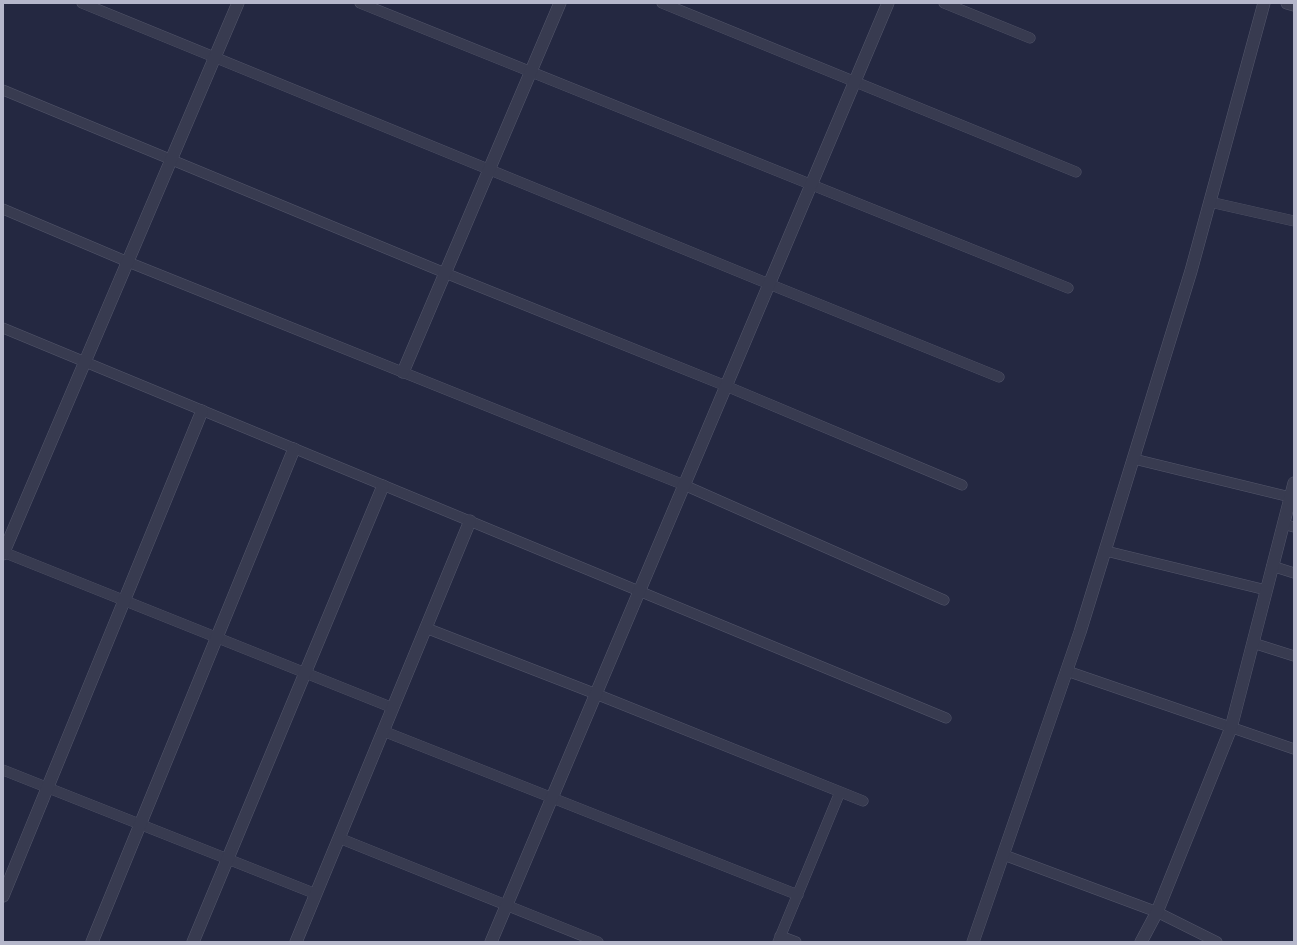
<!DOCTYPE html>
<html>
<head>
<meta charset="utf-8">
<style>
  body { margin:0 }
  #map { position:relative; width:1297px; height:945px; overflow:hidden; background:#242841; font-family:Overpass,sans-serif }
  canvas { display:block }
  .frame { position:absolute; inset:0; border:4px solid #b5b7cb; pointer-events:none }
</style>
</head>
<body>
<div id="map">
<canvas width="1297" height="945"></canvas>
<div class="frame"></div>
</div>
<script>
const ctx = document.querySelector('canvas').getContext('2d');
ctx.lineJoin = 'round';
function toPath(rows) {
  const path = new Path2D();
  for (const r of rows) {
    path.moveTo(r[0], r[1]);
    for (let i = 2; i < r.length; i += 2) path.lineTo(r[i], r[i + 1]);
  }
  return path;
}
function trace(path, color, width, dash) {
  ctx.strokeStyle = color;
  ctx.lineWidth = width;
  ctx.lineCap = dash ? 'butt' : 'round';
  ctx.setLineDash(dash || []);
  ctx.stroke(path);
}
const service = toPath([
  [82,3,769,284,999,377],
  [360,3,1068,288],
  [662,3,1076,172],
  [944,3,1030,38],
  [3,90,445,273,726,386,962,485],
  [1210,202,1294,221],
  [3,209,128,262,684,485,944,600],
  [3,328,946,718],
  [1134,459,1290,497],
  [1283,524,1294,527],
  [1106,551,1266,590],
  [3,552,393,708],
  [1272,566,1294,573],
  [426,628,596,694,863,801],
  [1253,643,1294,656],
  [1067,671,1294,749],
  [383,731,798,895],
  [3,770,316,894],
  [339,838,598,942],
  [1004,855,1157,912,1217,942],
  [780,936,796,942],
  [778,942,840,792]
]);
const minor = toPath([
  [1287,3,1294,5],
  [403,372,560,3],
  [3,554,238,3],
  [3,896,202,411],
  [92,942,294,449],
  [193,942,383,486],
  [296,942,470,521],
  [491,942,888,3],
  [973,942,1080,632,1191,271,1264,3],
  [1141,942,1157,912,1231,728,1294,483]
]);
trace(service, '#53566b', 11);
trace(minor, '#53566b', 13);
trace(service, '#383b50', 10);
trace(minor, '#383b50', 12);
</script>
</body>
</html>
